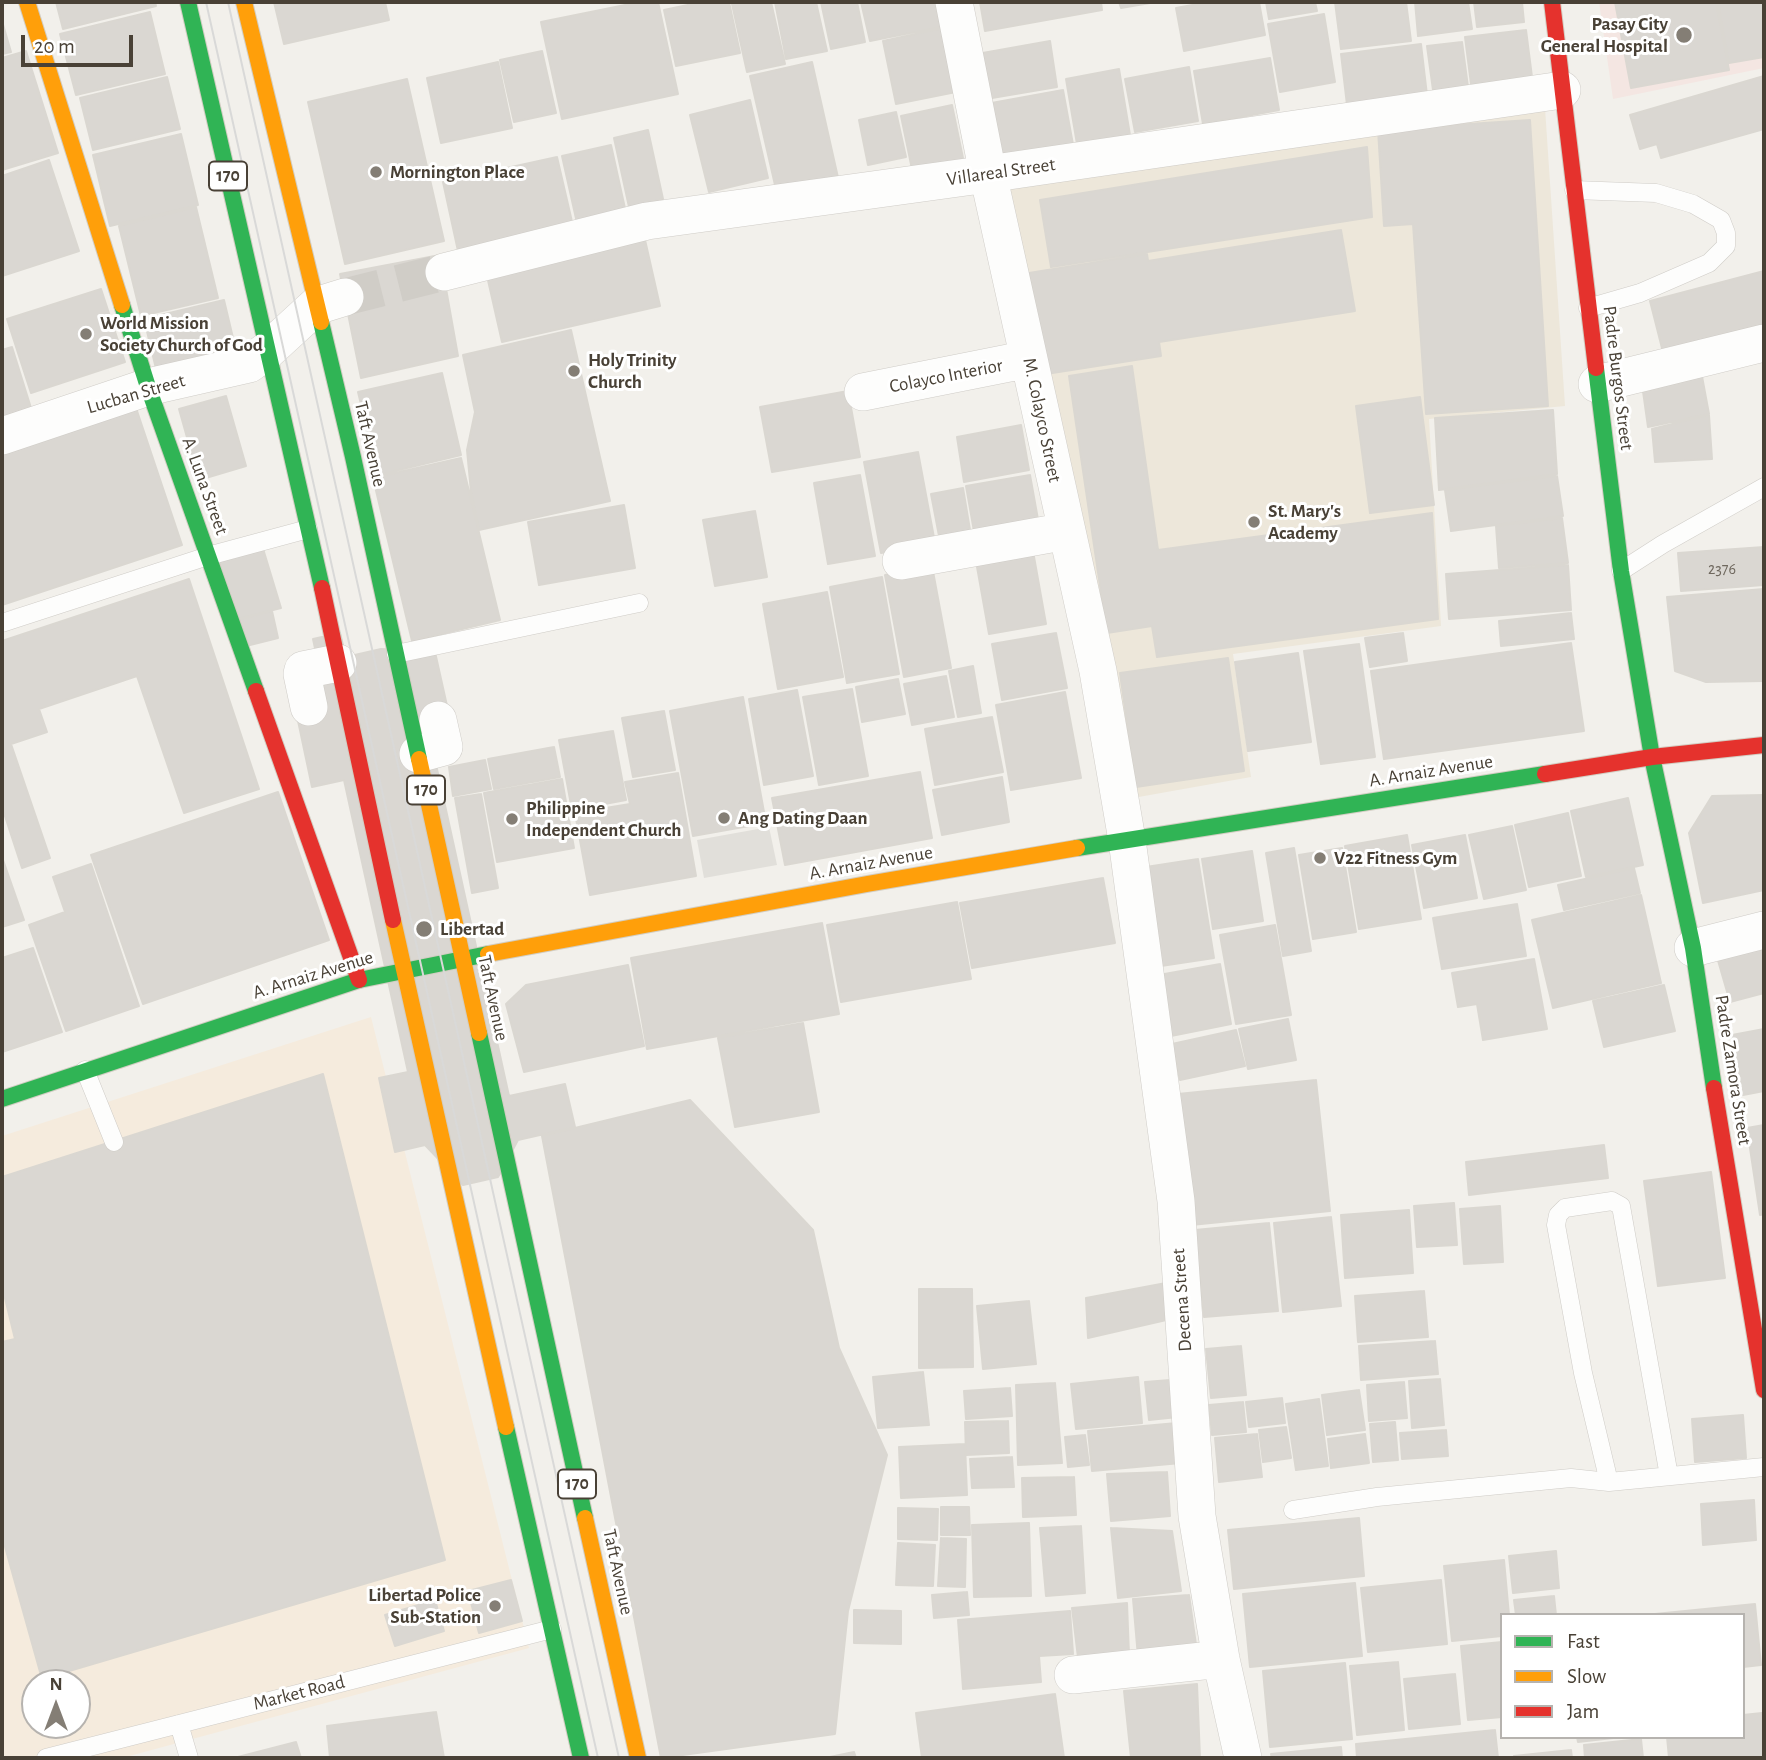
<!DOCTYPE html>
<html>
<head>
<meta charset="utf-8">
<style>
  body { margin:0 }
  #map { position:relative; width:1766px; height:1760px; overflow:hidden; background:#f2f0eb; font-family:"Alegreya Sans",sans-serif }
  canvas { display:block }
  .frame { position:absolute; inset:0; border:4px solid #494136; pointer-events:none }
  .legend { position:absolute; left:1500px; top:1613px; width:245px; height:126px; box-sizing:border-box; background:#fff; border:2px solid #b6b3af; margin:0; padding:9px 12px; list-style:none; font-size:21px; color:#494136 }
  .legend li { display:flex; align-items:center; gap:14px; height:35px }
  .legend b { width:35px; border:2px solid #b6b3af }
  .north { position:absolute; left:21px; top:1669px; width:70px; height:70px; box-sizing:border-box; background:#fff; border:2px solid #b6b3af; border-radius:50%; rotate:0deg; font-size:19px; font-weight:700; line-height:28px; text-align:center; color:#494136 }
  .north::after { content:''; display:block; margin:auto; width:24px; height:32px; background:#847e75; clip-path:polygon(50% 0,100% 100%,50% 72%,0 100%) }
  .scale { position:absolute; left:21px; top:35px; width:112px; height:32px; box-sizing:border-box; border:4px solid #494136; border-top:0; padding-left:9px; font-size:21px; line-height:24px; white-space:nowrap; color:#494136; -webkit-text-stroke:5px #fff; paint-order:stroke }
</style>
</head>
<body>
<div id="map">
<canvas width="1766" height="1760"></canvas>
<div class="frame"></div>
<ul class="legend">
<li><b style="height:9px;background:#30b455"></b>Fast</li>
<li><b style="height:9px;background:#ff9f0a"></b>Slow</li>
<li><b style="height:9px;background:#e5322d"></b>Jam</li>
</ul>
<div class="north">N</div>
<div class="scale">20 m</div>
</div>
<script>
const ctx = document.querySelector('canvas').getContext('2d');
ctx.lineJoin = 'round';
function fillPath(path, color) {
  ctx.fillStyle = color;
  ctx.fill(path, 'evenodd');
}
function toPath(rows) {
  const path = new Path2D();
  for (const r of rows) {
    path.moveTo(r[0], r[1]);
    for (let i = 2; i < r.length; i += 2) path.lineTo(r[i], r[i + 1]);
  }
  return path;
}
function trace(path, color, width, dash) {
  ctx.strokeStyle = color;
  ctx.lineWidth = width;
  ctx.lineCap = dash ? 'butt' : 'round';
  ctx.setLineDash(dash || []);
  ctx.stroke(path);
}
function label(font, color, halo, rows, align = 'center') {
  ctx.font = font + ' "Alegreya Sans",sans-serif';
  ctx.lineWidth = 6;
  ctx.setLineDash([]);
  ctx.textBaseline = 'middle';
  ctx.strokeStyle = halo;
  ctx.fillStyle = color;
  for (const [text, x, y, turn = 0] of rows) {
    ctx.save();
    ctx.translate(x, y);
    ctx.rotate((+turn || 0) * Math.PI / 180);
    ctx.textAlign = isNaN(turn) ? turn : align;
    if (halo) ctx.strokeText(text, 0, 0);
    ctx.fillText(text, 0, 0);
    ctx.restore();
  }
}
fillPath(toPath([
  [371,1017,529,1648,122,1758,2,1758,2,1136],
  [35,1683,77,1683,77,1725,35,1725]
]), '#f5ebdd');
fillPath(toPath([
  [1545,108,1565,406,1429,419,1441,626,1233,654,1251,777,1133,798,1002,184]
]), '#ede7da');
fillPath(toPath([
  [1599,2,1764,2,1764,68,1613,99]
]), '#f4e6e2');
fillPath(toPath([
  [769,827,777,865,704,878,697,840]
]), '#e1dfda');
const building = toPath([
  [56,2,155,2,156,6,63,29,56,2],
  [274,2,385,2,389,20,284,44,274,2],
  [640,2,658,2,678,94,562,119,541,22,640,2],
  [702,2,729,2,740,53,676,66,664,10,702,2],
  [743,2,771,2,785,64,747,72,732,4,743,2],
  [775,2,816,2,827,51,786,59,775,2],
  [821,2,857,2,865,42,831,49,821,2],
  [861,2,935,2,940,27,870,41,861,2],
  [980,2,1101,2,1102,10,985,31,980,2],
  [1119,2,1156,2,1121,8,1119,2],
  [1209,2,1259,2,1265,35,1184,51,1176,8,1209,2],
  [1266,2,1315,2,1317,11,1269,19,1266,2],
  [1335,2,1406,2,1411,41,1341,49,1335,2],
  [1415,2,1468,2,1472,29,1418,36,1415,2],
  [1474,2,1522,2,1524,22,1477,27,1474,2],
  [1615,2,1716,2,1729,70,1631,88,1615,2],
  [1718,2,1764,2,1764,57,1729,63,1718,2],
  [150,12,165,74,76,95,60,34,150,12],
  [1324,14,1335,82,1280,92,1268,24,1324,14],
  [2,21,11,52,2,54,2,21],
  [953,26,966,90,896,104,883,41,953,26],
  [1526,30,1532,77,1471,84,1465,37,1526,30],
  [1050,41,1057,87,986,99,977,54,1050,41],
  [1462,42,1468,87,1433,90,1427,46,1462,42],
  [1421,44,1427,95,1347,105,1341,54,1421,44],
  [26,51,58,153,2,170,2,58,26,51],
  [542,51,556,113,514,122,500,60,542,51],
  [1270,58,1279,110,1203,124,1194,71,1270,58],
  [498,62,512,128,441,143,427,78,498,62],
  [812,62,839,182,775,185,750,76,812,62],
  [1189,67,1198,121,1135,132,1125,79,1189,67],
  [1119,69,1130,135,1077,144,1066,79,1119,69],
  [1764,76,1764,129,1661,158,1657,144,1640,149,1630,115,1764,76],
  [167,77,180,129,93,150,80,98,167,77],
  [407,79,444,241,345,264,308,102,407,79],
  [1063,90,1074,150,997,164,986,104,1063,90],
  [750,100,768,178,709,192,690,115,750,100],
  [952,105,964,163,913,174,901,116,952,105],
  [896,112,906,157,868,165,859,120,896,112],
  [1530,120,1548,406,1426,414,1413,224,1384,226,1378,130,1530,120],
  [648,130,663,199,629,207,614,138,648,130],
  [181,134,198,205,110,226,93,155,181,134],
  [611,145,626,213,577,223,562,156,611,145],
  [1367,147,1372,217,1051,267,1040,200,1367,147],
  [557,157,573,226,458,251,443,182,557,157],
  [49,160,79,251,2,276,2,176,49,160],
  [196,207,218,298,141,316,119,226,196,207],
  [1341,230,1355,311,1159,342,1161,356,1046,374,1029,273,1147,254,1148,261,1341,230],
  [643,231,660,306,502,342,485,267,643,231],
  [440,255,458,356,361,378,340,274,440,255],
  [1764,271,1764,330,1664,356,1650,301,1764,271],
  [101,289,125,362,31,393,7,319,101,289],
  [224,300,238,359,158,377,144,319,224,300],
  [571,330,610,501,479,530,471,492,467,450,475,412,463,355,571,330],
  [12,347,31,408,2,417,2,350,12,347],
  [1132,366,1158,550,1432,513,1438,619,1157,657,1152,626,1107,633,1069,376,1132,366],
  [1701,371,1709,414,1648,427,1642,384,1701,371],
  [442,373,461,455,378,475,358,392,442,373],
  [848,391,860,457,772,472,760,407,848,391],
  [226,396,246,466,199,480,179,409,226,396],
  [1420,397,1434,505,1370,513,1356,406,1420,397],
  [133,399,182,545,2,605,2,443,133,399],
  [1553,410,1557,474,1439,490,1435,418,1553,410],
  [1709,415,1712,459,1655,462,1652,429,1709,415],
  [1021,425,1029,470,964,482,957,437,1021,425],
  [918,452,935,543,881,553,864,462,918,452],
  [461,458,500,620,412,641,373,478,461,458],
  [860,475,875,556,828,564,814,483,860,475],
  [1030,475,1039,525,975,537,966,486,1030,475],
  [1557,476,1563,516,1451,531,1445,490,1557,476],
  [963,488,971,536,940,541,931,494,963,488],
  [624,505,635,568,539,585,528,522,624,505],
  [755,511,767,577,715,586,703,520,755,511],
  [1562,518,1568,563,1499,568,1496,526,1562,518],
  [1031,540,1046,624,989,634,974,550,1031,540],
  [261,542,281,608,233,620,211,558,261,542],
  [1764,547,1764,585,1681,591,1678,553,1764,547],
  [1568,565,1571,610,1449,619,1446,574,1568,565],
  [932,566,951,668,904,677,885,575,932,566],
  [882,577,899,674,847,683,830,587,882,577],
  [189,579,259,789,184,813,137,676,39,709,47,732,11,744,50,858,22,868,2,807,2,641,189,579],
  [1764,589,1764,681,1706,682,1675,671,1667,597,1764,589],
  [827,592,843,677,778,689,763,604,827,592],
  [272,611,278,638,242,647,233,621,272,611],
  [1571,613,1574,639,1501,646,1499,621,1571,613],
  [340,633,346,657,381,649,435,652,458,755,435,760,509,1096,565,1084,575,1127,518,1140,498,1177,463,1185,425,1145,395,1152,379,1078,408,1072,344,780,312,787,297,716,328,709,313,639,340,633],
  [1056,633,1067,688,1002,700,992,644,1056,633],
  [1403,633,1407,661,1370,667,1365,638,1403,633],
  [1571,643,1584,731,1384,759,1371,671,1571,643],
  [1359,644,1375,757,1321,764,1304,651,1359,644],
  [1298,653,1311,742,1248,751,1235,662,1298,653],
  [1228,658,1244,771,1136,787,1120,673,1228,658],
  [973,666,981,713,958,717,949,671,973,666],
  [946,676,954,717,912,725,904,684,946,676],
  [898,679,905,714,862,722,856,687,898,679],
  [852,689,868,776,819,785,803,697,852,689],
  [797,690,813,776,764,785,749,699,797,690],
  [1065,692,1081,778,1011,790,996,705,1065,692],
  [743,697,766,823,693,836,670,711,743,697],
  [664,711,675,770,633,777,622,718,664,711],
  [992,717,1003,772,935,785,925,729,992,717],
  [613,731,626,800,572,810,559,740,613,731],
  [554,747,560,777,494,789,488,759,554,747],
  [485,760,491,789,453,796,449,767,485,760],
  [920,772,932,838,785,865,772,798,920,772],
  [678,773,696,876,590,895,575,813,630,804,625,782,678,773],
  [1002,777,1009,822,942,835,933,790,1002,777],
  [562,779,574,848,497,862,484,793,562,779],
  [278,792,329,940,143,1004,91,855,278,792],
  [481,794,498,888,472,893,455,798,481,794],
  [1764,795,1764,890,1703,903,1689,833,1712,796,1764,795],
  [1628,798,1643,865,1586,877,1571,811,1628,798],
  [1568,813,1581,876,1529,887,1515,825,1568,813],
  [1512,826,1526,890,1484,899,1469,835,1512,826],
  [1407,835,1421,919,1359,929,1345,846,1407,835],
  [1465,835,1477,898,1424,908,1412,845,1465,835],
  [1294,848,1311,951,1283,956,1266,853,1294,848],
  [1342,848,1356,932,1313,939,1299,855,1342,848],
  [1252,851,1263,921,1213,929,1202,859,1252,851],
  [2,857,24,920,2,927,2,857],
  [1198,859,1214,958,1161,966,1146,867,1198,859],
  [91,864,139,1006,66,1031,29,925,65,912,53,877,91,864],
  [1634,868,1640,893,1564,910,1558,885,1634,868],
  [1103,878,1115,943,972,968,960,903,1103,878],
  [1641,895,1661,983,1553,1008,1532,920,1641,895],
  [957,902,971,979,841,1002,827,925,957,902],
  [1517,904,1526,956,1442,969,1433,918,1517,904],
  [822,923,839,1014,647,1049,631,958,822,923],
  [1275,925,1291,1015,1236,1024,1220,935,1275,925],
  [1764,944,1764,993,1730,1002,1717,957,1764,944],
  [33,948,62,1032,2,1052,2,958,33,948],
  [1534,959,1547,1029,1483,1040,1477,1004,1458,1007,1452,973,1534,959],
  [1220,964,1231,1024,1171,1036,1159,975,1220,964],
  [628,965,644,1046,524,1072,506,1004,526,985,628,965],
  [1664,985,1675,1031,1604,1047,1593,1001,1664,985],
  [1288,1019,1296,1060,1248,1069,1239,1029,1288,1019],
  [803,1023,819,1112,735,1127,718,1038,803,1023],
  [1764,1029,1764,1091,1743,1095,1732,1035,1764,1029],
  [1236,1030,1245,1066,1180,1080,1172,1044,1236,1030],
  [323,1074,445,1560,42,1679,2,1536,2,1342,15,1339,2,1286,2,1177,323,1074],
  [1316,1080,1330,1211,1191,1225,1178,1094,1316,1080],
  [690,1100,813,1230,839,1348,887,1455,848,1611,835,1734,661,1758,542,1136,690,1100],
  [1764,1125,1764,1214,1760,1215,1747,1128,1764,1125],
  [1604,1145,1608,1178,1469,1195,1466,1162,1604,1145],
  [1711,1172,1725,1278,1658,1286,1644,1181,1711,1172],
  [1454,1203,1457,1245,1417,1247,1414,1206,1454,1203],
  [1500,1206,1503,1262,1464,1264,1460,1209,1500,1206],
  [1409,1210,1413,1273,1345,1278,1341,1215,1409,1210],
  [1331,1217,1341,1306,1283,1312,1274,1223,1331,1217],
  [1269,1223,1278,1311,1204,1317,1195,1230,1269,1223],
  [1166,1283,1175,1318,1088,1338,1086,1298,1166,1283],
  [919,1289,972,1289,973,1367,919,1368,919,1289],
  [1424,1291,1428,1337,1358,1342,1355,1296,1424,1291],
  [1029,1301,1036,1364,983,1369,977,1306,1029,1301],
  [1435,1341,1438,1374,1361,1380,1359,1346,1435,1341],
  [1241,1346,1246,1395,1211,1398,1206,1349,1241,1346],
  [923,1372,929,1425,878,1428,873,1377,923,1372],
  [1138,1377,1142,1423,1076,1429,1071,1384,1138,1377],
  [1183,1379,1187,1416,1149,1420,1145,1382,1183,1379],
  [1440,1379,1444,1425,1412,1428,1409,1381,1440,1379],
  [1404,1382,1407,1418,1369,1421,1367,1385,1404,1382],
  [1055,1383,1062,1463,1018,1465,1016,1385,1055,1383],
  [1010,1388,1012,1416,966,1419,964,1391,1010,1388],
  [1359,1390,1365,1430,1327,1435,1322,1395,1359,1390],
  [1282,1398,1285,1423,1249,1427,1246,1402,1282,1398],
  [1319,1399,1328,1466,1296,1470,1286,1404,1319,1399],
  [1243,1402,1246,1432,1212,1435,1209,1405,1243,1402],
  [1743,1415,1746,1458,1695,1462,1692,1419,1743,1415],
  [1008,1421,1009,1453,966,1455,965,1422,1008,1421],
  [1188,1422,1192,1462,1092,1471,1088,1431,1188,1422],
  [1395,1422,1398,1460,1373,1462,1370,1424,1395,1422],
  [1286,1427,1291,1458,1263,1462,1259,1430,1286,1427],
  [1446,1430,1448,1456,1402,1459,1400,1433,1446,1430],
  [1257,1434,1262,1477,1219,1482,1215,1438,1257,1434],
  [1365,1434,1369,1463,1331,1468,1328,1439,1365,1434],
  [1085,1435,1089,1465,1068,1467,1065,1437,1085,1435],
  [965,1444,967,1495,901,1498,899,1447,965,1444],
  [1012,1457,1014,1487,972,1488,970,1459,1012,1457],
  [1167,1472,1170,1516,1111,1521,1107,1474,1167,1472],
  [1074,1477,1076,1515,1023,1517,1022,1478,1074,1477],
  [1754,1500,1756,1540,1703,1545,1701,1504,1754,1500],
  [941,1507,969,1507,970,1535,941,1535,941,1507],
  [898,1508,938,1509,937,1540,898,1539,898,1508],
  [1359,1518,1364,1576,1234,1589,1228,1530,1359,1518],
  [1029,1523,1031,1596,974,1597,972,1525,1029,1523],
  [1081,1526,1085,1593,1046,1596,1040,1528,1081,1526],
  [1111,1528,1172,1531,1181,1591,1118,1598,1111,1528],
  [941,1538,966,1539,965,1587,938,1586,941,1538],
  [898,1543,935,1545,933,1586,896,1585,898,1543],
  [1556,1551,1559,1588,1513,1593,1509,1556,1556,1551],
  [1504,1560,1509,1615,1502,1615,1502,1636,1452,1641,1444,1566,1504,1560],
  [511,1580,522,1621,479,1633,468,1591,511,1580],
  [1441,1580,1447,1644,1368,1652,1361,1588,1441,1580],
  [1355,1583,1362,1656,1250,1667,1243,1594,1355,1583],
  [967,1592,969,1615,934,1618,932,1595,967,1592],
  [1189,1595,1197,1652,1138,1657,1133,1599,1189,1595],
  [1554,1596,1556,1615,1516,1615,1514,1600,1554,1596],
  [435,1600,444,1631,395,1646,385,1615,435,1600],
  [1127,1603,1129,1655,1079,1666,1072,1608,1127,1603],
  [1755,1604,1761,1665,1743,1667,1743,1615,1645,1615,1755,1604],
  [854,1610,901,1611,901,1644,854,1643,854,1610],
  [1070,1611,1073,1654,1039,1656,1041,1682,963,1689,958,1620,1070,1611],
  [1502,1642,1502,1717,1468,1720,1461,1646,1502,1642],
  [1398,1662,1404,1730,1357,1735,1350,1666,1398,1662],
  [1345,1663,1352,1739,1270,1747,1263,1671,1345,1663],
  [1455,1674,1460,1724,1409,1729,1404,1679,1455,1674],
  [1197,1684,1200,1758,1131,1758,1124,1691,1197,1684],
  [1055,1694,1064,1758,922,1758,916,1713,1055,1694],
  [436,1712,444,1758,330,1758,327,1726,436,1712],
  [1762,1713,1764,1758,1669,1758,1667,1737,1743,1737,1743,1715,1762,1713],
  [1495,1730,1498,1758,1357,1758,1356,1744,1495,1730],
  [1577,1737,1622,1737,1578,1742,1577,1737],
  [1641,1739,1643,1758,1585,1758,1584,1745,1641,1739],
  [296,1742,301,1758,234,1758,296,1742],
  [1341,1747,1342,1758,1272,1758,1271,1754,1341,1747],
  [1571,1750,1572,1758,1515,1758,1514,1756,1571,1750],
  [854,1752,856,1758,825,1758,854,1752]
]);
fillPath(building, '#dad7d2');
trace(building, '#dad7d1', 2);
trace(toPath([
  [345,297,444,272]
]), '#d0cdc7', 37, [37, 18]);
const lane = toPath([
  [1574,190,1656,193,1693,204,1721,220,1726,233,1726,246,1709,263,1640,293,1588,308],
  [1621,571,1663,544,1764,487],
  [2,623,208,556,308,529],
  [396,654,639,603],
  [85,1070,114,1142],
  [1609,1482,1583,1373,1556,1225,1558,1215,1565,1208,1612,1201,1621,1206,1669,1476],
  [1293,1510,1377,1497,1571,1478,1609,1482,1764,1467],
  [179,1724,189,1758],
  [46,1758,552,1629]
]);
const street = toPath([
  [954,2,988,174,1098,671,1127,840,1176,1201,1197,1516,1221,1659,1243,1758],
  [444,272,647,221,988,174,1562,90],
  [1597,384,1764,343],
  [863,392,1029,359],
  [2,436,148,387,249,364,268,350,316,306,345,297],
  [901,561,1067,531],
  [309,707,302,674,303,670,338,663],
  [418,754,444,747,438,720],
  [1693,948,1764,930],
  [1073,1675,1221,1659]
]);
const fast = toPath([
  [188,2,322,588],
  [122,305,148,387,256,691],
  [321,322,353,457,419,759],
  [1596,368,1621,571,1652,757,1693,948,1714,1088],
  [1077,848,1545,774],
  [479,1033,585,1518],
  [2,1099,359,980,488,954],
  [506,1427,581,1758]
]);
const slow = toPath([
  [27,2,122,305],
  [244,2,321,322],
  [419,759,479,1033],
  [393,920,506,1427],
  [488,954,867,884,1077,848],
  [585,1518,638,1758]
]);
const jam = toPath([
  [1552,2,1596,368],
  [322,588,393,920],
  [256,691,359,980],
  [1545,774,1652,757,1764,745],
  [1714,1088,1764,1390]
]);
trace(lane, '#cfccc7', 19);
trace(street, '#cfccc7', 38);
trace(fast, '#d2cdc2', 18);
trace(slow, '#d2cdc2', 18);
trace(jam, '#d2cdc2', 18);
trace(lane, '#fdfdfc', 18);
trace(street, '#fdfdfc', 37);
trace(fast, '#30b455', 16);
trace(slow, '#ff9f0a', 16);
trace(jam, '#e5322d', 16);
trace(toPath([
  [206,2,598,1758],
  [228,2,619,1758]
]), '#d9d9d8', 2);
for (const [x, y, r, color] of [
  [1684,35,9,"#847e75"],
  [376,172,7,"#847e75"],
  [86,334,7,"#847e75"],
  [574,371,7,"#847e75"],
  [1254,522,7,"#847e75"],
  [724,818,7,"#847e75"],
  [512,819,7,"#847e75"],
  [1320,858,7,"#847e75"],
  [424,929,9,"#847e75"],
  [495,1606,7,"#847e75"]
]) {
  const dot = new Path2D();
  dot.arc(x, y, r, 0, 2 * Math.PI);
  ctx.fillStyle = color;
  ctx.fill(dot);
  trace(dot, '#fff', 2.5);
}
label('16px', '#6f685e', null, [
  ["2376",1722,569]
]);
for (const [x, y, w] of [
  [228,176,38],
  [426,790,38],
  [577,1484,38]
]) {
  const box = new Path2D();
  box.roundRect(x - w / 2, y - 14.5, w, 29, 5);
  ctx.fillStyle = '#fff';
  ctx.fill(box);
  trace(box, '#494136', 2);
}
label('bold 18px', '#494136', null, [
  ["170",228,176],
  ["170",426,790],
  ["170",577,1484]
]);
label('bold 19px', '#494136', '#fff', [
  ["Pasay City",1668,24,"right"],
  ["General Hospital",1668,46,"right"],
  ["Mornington Place",390,172],
  ["World Mission",100,323],
  ["Society Church of God",100,345],
  ["Holy Trinity",588,360],
  ["Church",588,382],
  ["St. Mary's",1268,511],
  ["Academy",1268,533],
  ["Philippine",526,808],
  ["Independent Church",526,830],
  ["Ang Dating Daan",738,818],
  ["V22 Fitness Gym",1334,858],
  ["Libertad",440,929],
  ["Libertad Police",481,1595,"right"],
  ["Sub-Station",481,1617,"right"]
], 'left');
label('19px', '#494136', '#fff', [
  ["Villareal Street",1001,172,-8],
  ["Colayco Interior",946,376,-11],
  ["Padre Burgos Street",1618,378,83],
  ["Lucban Street",136,394,-16],
  ["M. Colayco Street",1042,420,78],
  ["Taft Avenue",370,444,77],
  ["A. Luna Street",205,486,70],
  ["A. Arnaiz Avenue",1431,771,-9],
  ["A. Arnaiz Avenue",871,863,-10],
  ["A. Arnaiz Avenue",313,975,-17],
  ["Taft Avenue",493,998,78],
  ["Padre Zamora Street",1733,1070,81],
  ["Decena Street",1182,1300,-94],
  ["Taft Avenue",618,1572,78],
  ["Market Road",299,1693,-14]
]);
</script>
</body>
</html>
